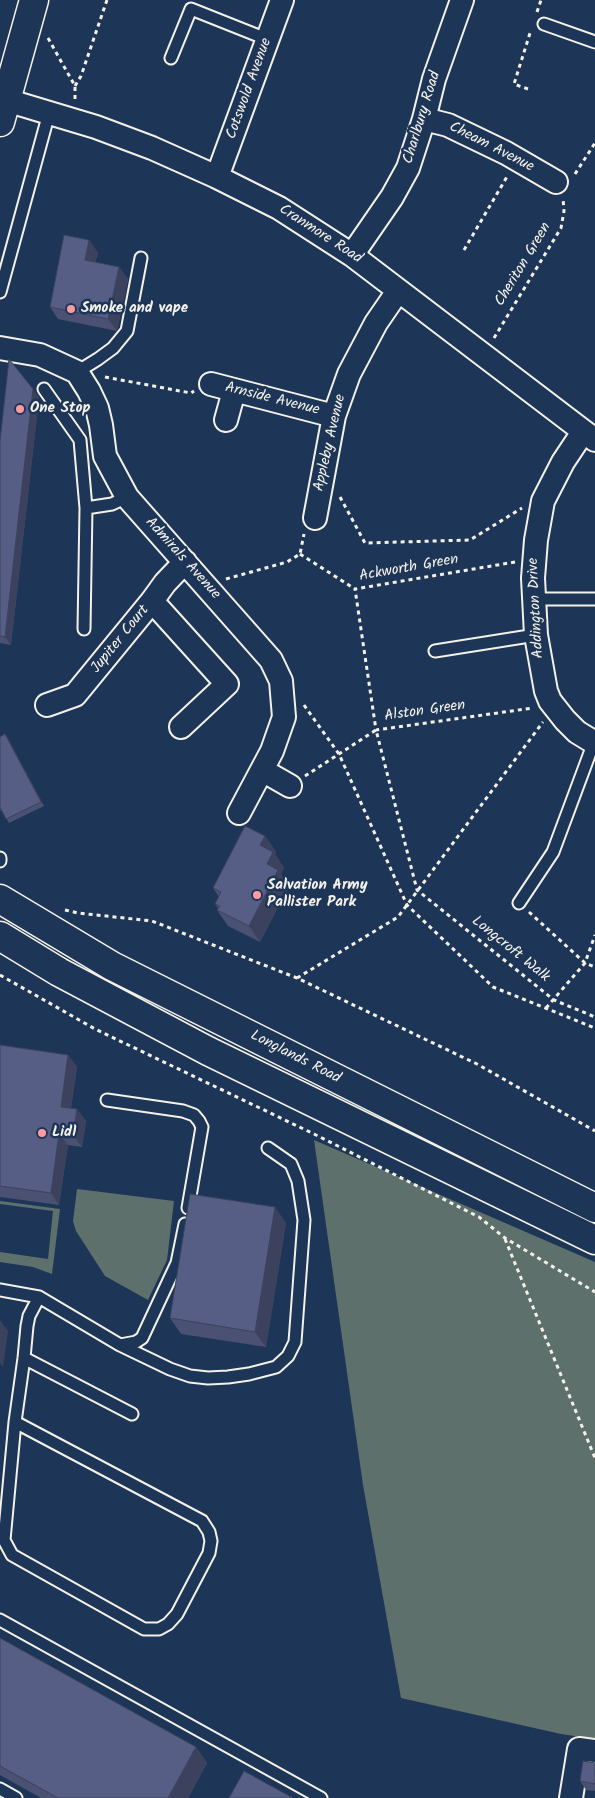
<!DOCTYPE html>
<html>
<head>
<meta charset="utf-8">
<style>
  body { margin:0 }
  canvas { display:block; background:#1d3557 }
</style>
</head>
<body>
<canvas width="595" height="1798"></canvas>
<script>
const ctx = document.querySelector('canvas').getContext('2d');
ctx.lineJoin = 'round';
function fillPath(path, color) {
  ctx.fillStyle = color;
  ctx.fill(path, 'evenodd');
}
function toPath(rows) {
  const path = new Path2D();
  for (const r of rows) {
    path.moveTo(r[0], r[1]);
    for (let i = 2; i < r.length; i += 2) path.lineTo(r[i], r[i + 1]);
  }
  return path;
}
function trace(path, color, width, dash) {
  ctx.strokeStyle = color;
  ctx.lineWidth = width;
  ctx.lineCap = dash ? 'butt' : 'round';
  ctx.setLineDash(dash || []);
  ctx.stroke(path);
}
function label(font, color, halo, rows, align = 'center') {
  ctx.font = font + ' Kalam,sans-serif';
  ctx.lineWidth = 5;
  ctx.setLineDash([]);
  ctx.textBaseline = 'middle';
  ctx.strokeStyle = halo;
  ctx.fillStyle = color;
  for (const [text, x, y, turn = 0] of rows) {
    ctx.save();
    ctx.translate(x, y);
    ctx.rotate((+turn || 0) * Math.PI / 180);
    ctx.textAlign = isNaN(turn) ? turn : align;
    if (halo) ctx.strokeText(text, 0, 0);
    ctx.fillText(text, 0, 0);
    ctx.restore();
  }
}
fillPath(toPath([
  [314,1140,595,1262,595,1739,561,1734,401,1698,363,1485],
  [77,1189,174,1201,167,1260,148,1300,105,1276,76,1231,73,1221],
  [0,1201,60,1209,52,1274,33,1267,0,1262,0,1252,48,1259,53,1211,0,1204]
]), '#5d706c');
const lane = toPath([
  [544,24,595,42],
  [171,58,191,9,269,40],
  [0,292,49,113],
  [77,372,98,359,113,348,127,331,141,258],
  [44,389,80,440,86,508,84,629],
  [86,508,112,504,127,497],
  [535,601,542,599,595,599],
  [435,651,536,635],
  [0,858,0,861],
  [519,903,553,852,594,742],
  [107,1100,183,1111,194,1115,199,1121,202,1127,188,1208],
  [0,1290,39,1297,120,1345,170,1369,190,1376,208,1378,228,1377,249,1374,276,1367,288,1356,295,1342,304,1220,298,1181,291,1164,268,1148],
  [120,1345,136,1342,142,1338,177,1263,185,1224],
  [24,1358,132,1414],
  [15,1422,202,1521,209,1532,211,1541,209,1553,177,1614,168,1624,159,1629,144,1629,12,1555,4,1540,15,1422,24,1358,27,1326,29,1316,39,1297],
  [0,1620,321,1798],
  [0,1789,16,1798]
]);
const street = toPath([
  [6,100,96,127,152,148,217,177,279,208,352,255,595,440],
  [424,119,448,125,506,153,556,182],
  [217,177,282,0],
  [352,255,392,197,408,168,424,119,434,79,462,0],
  [0,348,40,355,77,372,89,391,97,408,101,425,105,456,127,497,271,660,281,681,284,717,272,751,239,813],
  [211,384,334,416],
  [226,420,234,391],
  [583,432,563,462,543,501,536,540,533,578,536,635,546,691,550,701,565,720,577,732,595,743],
  [315,518,334,416,349,374,376,323,398,291],
  [152,601,227,684,181,727],
  [47,705,75,695,152,601,165,583,185,562],
  [262,770,290,786],
  [571,1798,579,1749,595,1751]
]);
const primary = toPath([
  [0,122,34,0],
  [0,899,112,966,595,1208],
  [0,936,59,972,208,1051,595,1240]
]);
trace(lane, '#f4f1e8', 15);
trace(street, '#f4f1e8', 26);
trace(primary, '#f4f1e8', 31);
trace(toPath([
  [537,12,541,0],
  [48,38,75,86,75,99],
  [75,86,81,76,107,0],
  [528,89,514,84,531,30],
  [575,174,595,143],
  [464,250,508,175],
  [494,338,561,228,564,211,563,198],
  [105,377,191,393,194,391],
  [340,497,365,543,470,540,522,508],
  [300,554,355,589],
  [515,562,355,589,376,730,533,708],
  [226,579,287,562,300,554,304,534],
  [304,705,339,754,407,905,493,987,595,1028],
  [305,776,376,730,417,890,554,1000,595,1017],
  [65,910,78,913,152,921,297,978,477,1064,595,1131],
  [529,912,585,963,595,967],
  [0,975,95,1029,314,1134,479,1217,505,1238,595,1292],
  [297,978,398,917,543,722],
  [546,1008,585,963,595,935],
  [505,1239,595,1458]
]), '#f4f1e8', 3, [4, 4]);
trace(lane, '#1d3557', 11);
trace(street, '#1d3557', 22);
trace(primary, '#1d3557', 28);
fillPath(toPath([
  [89,240,98,253,95,262,119,267,128,279,117,331,58,319,50,307],
  [39,398,11,645,0,643,0,441],
  [5,734,44,806,9,823,1,810,0,811,0,737],
  [265,836,276,852,275,854,284,868,281,874,289,886,260,942,228,926,217,910,218,908,215,904,219,897,213,888],
  [0,1045,68,1055,77,1067,71,1108,77,1109,86,1121,82,1147,68,1145,59,1205,0,1197],
  [286,1223,266,1347,181,1334,170,1318],
  [0,1638,196,1747,207,1763,188,1798,41,1798,0,1775],
  [595,1763,595,1791,586,1790,580,1781]
]), '#4a5172');
fillPath(toPath([
  [89,240,98,253,93,273,85,260],
  [119,267,128,279,117,331,108,319],
  [33,389,39,398,11,645,5,637],
  [5,734,8,738,44,806,41,802],
  [265,836,276,852,275,854,284,868,281,874,289,886,260,942,249,926,267,864,260,845],
  [68,1055,77,1067,69,1119,61,1107],
  [77,1109,86,1121,82,1147,73,1135],
  [59,1133,68,1145,59,1205,51,1193],
  [275,1207,286,1223,266,1347,255,1332],
  [0,1320,8,1331,3,1367,0,1363],
  [196,1747,207,1763,188,1798,168,1798]
]), '#3c425d');
const building = toPath([
  [64,235,89,240,85,260,119,267,108,319,50,307,64,235],
  [9,359,33,389,5,637,0,636,0,441,9,359],
  [5,734,41,802,6,819,0,807,0,737,5,734],
  [245,826,265,836,260,845,273,852,267,864,278,870,249,926,217,910,220,906,215,904,221,892,213,888,245,826],
  [0,1045,68,1055,61,1107,77,1109,73,1135,59,1133,51,1193,0,1186,0,1045],
  [190,1194,275,1207,255,1332,170,1318,190,1194],
  [0,1638,196,1747,168,1798,58,1798,0,1766,0,1638],
  [583,1761,595,1763,595,1784,580,1781,583,1761],
  [244,1771,293,1798,229,1798,244,1771]
]);
fillPath(building, '#565e85');
trace(building, '#3c425d', 1);
for (const [x, y, r, color] of [
  [71,309,5,"#ff9aa2"],
  [20,409,5,"#ff9aa2"],
  [257,895,5,"#ff9aa2"],
  [42,1133,5,"#ff9aa2"]
]) {
  const dot = new Path2D();
  dot.arc(x, y, r, 0, 2 * Math.PI);
  ctx.fillStyle = color;
  ctx.fill(dot);
  trace(dot, '#1d3557', 2);
}
label('15px', '#f4f1e8', '#1d3557', [
  ["Cotswold Avenue",250,89,-70],
  ["Charlbury Road",423,118,-73],
  ["Cheam Avenue",491,148,27],
  ["Cranmore Road",320,235,33],
  ["Cheriton Green",524,265,-59],
  ["Arnside Avenue",272,400,14],
  ["Appleby Avenue",331,443,-77],
  ["Admirals Avenue",182,559,48],
  ["Ackworth Green",409,569,-10],
  ["Addington Drive",537,608,-93],
  ["Jupiter Court",121,640,-51],
  ["Alston Green",425,712,-8],
  ["Longcroft Walk",510,950,39],
  ["Longlands Road",295,1058,27]
]);
label('bold 15px', '#f4f1e8', '#1d3557', [
  ["Smoke and vape",81,309],
  ["One Stop",30,409],
  ["Salvation Army",267,886],
  ["Pallister Park",267,903],
  ["Lidl",52,1133]
], 'left');
</script>
</body>
</html>
